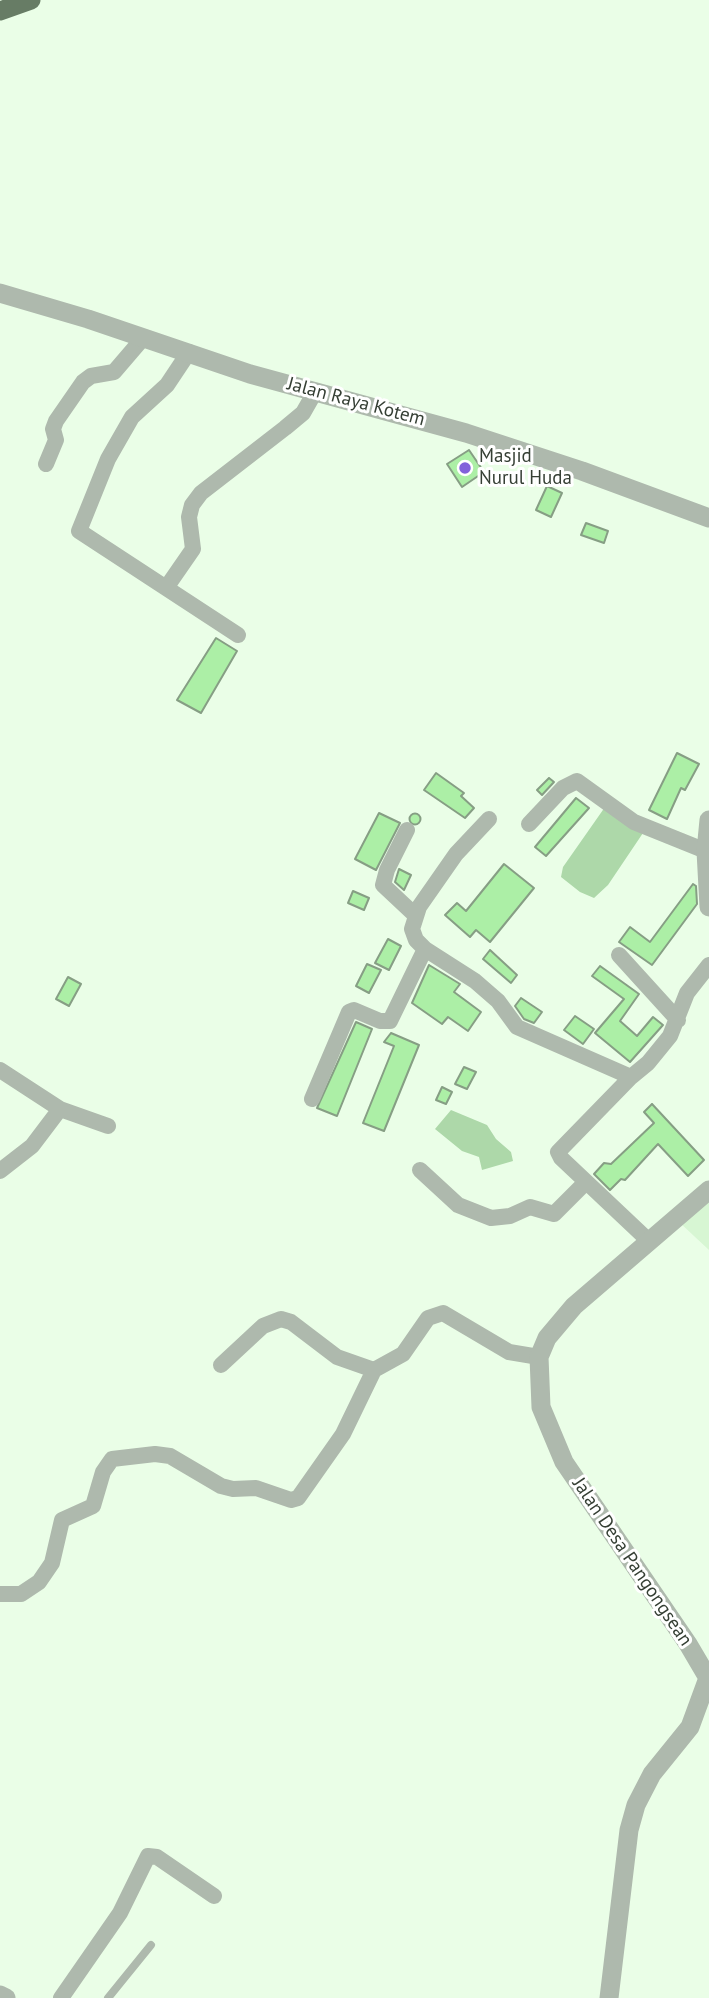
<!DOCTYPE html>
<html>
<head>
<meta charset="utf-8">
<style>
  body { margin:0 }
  canvas { display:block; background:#eafee7 }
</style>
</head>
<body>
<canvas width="709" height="1998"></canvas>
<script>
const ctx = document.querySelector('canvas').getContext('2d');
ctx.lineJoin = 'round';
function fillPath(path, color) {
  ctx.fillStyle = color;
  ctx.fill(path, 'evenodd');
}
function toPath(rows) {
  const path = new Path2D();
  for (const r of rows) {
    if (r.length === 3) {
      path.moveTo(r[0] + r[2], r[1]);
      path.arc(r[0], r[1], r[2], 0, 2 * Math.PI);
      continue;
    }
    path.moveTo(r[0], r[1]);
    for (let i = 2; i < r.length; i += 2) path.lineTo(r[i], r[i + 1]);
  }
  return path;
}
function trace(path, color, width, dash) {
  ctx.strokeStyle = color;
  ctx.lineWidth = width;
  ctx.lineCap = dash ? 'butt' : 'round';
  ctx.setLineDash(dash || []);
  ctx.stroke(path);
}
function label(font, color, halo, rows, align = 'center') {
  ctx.font = font + ' "PT Sans",sans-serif';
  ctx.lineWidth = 6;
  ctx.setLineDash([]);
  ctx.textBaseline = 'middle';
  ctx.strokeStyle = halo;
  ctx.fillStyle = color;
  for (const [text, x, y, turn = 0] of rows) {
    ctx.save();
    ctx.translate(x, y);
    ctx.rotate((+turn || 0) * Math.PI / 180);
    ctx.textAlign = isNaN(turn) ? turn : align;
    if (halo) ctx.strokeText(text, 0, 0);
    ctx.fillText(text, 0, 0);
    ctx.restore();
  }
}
fillPath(toPath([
  [709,1195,709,1250,679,1222]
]), '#d7f6d3');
fillPath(toPath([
  [605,807,643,833,608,885,594,898,580,892,561,877,563,867],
  [451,1110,487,1125,496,1139,511,1152,513,1161,482,1170,479,1157,462,1151,435,1129]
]), '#add8a9');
const building = toPath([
  [469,450,484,472,462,487,447,464,469,450],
  [547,486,562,493,551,517,536,510,547,486],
  [586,523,608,531,604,543,581,535,586,523],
  [216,638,237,651,201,713,177,700,216,638],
  [677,753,699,764,685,790,681,788,667,819,649,810,677,753],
  [436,773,464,793,461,796,474,808,465,818,424,790,436,773],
  [549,778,554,782,542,795,537,790,549,778],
  [576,798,589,808,546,856,535,847,576,798],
  [379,813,400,823,376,870,355,859,379,813],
  [415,819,5.5],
  [504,864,534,888,490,942,476,930,470,937,445,915,457,903,466,911,504,864],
  [399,869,411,875,404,890,395,882,399,869],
  [693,884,696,886,697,904,652,965,619,942,630,927,650,942,693,884],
  [353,891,369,898,364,910,348,903,353,891],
  [388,939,401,946,389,970,375,963,388,939],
  [490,950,517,975,511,983,483,959,490,950],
  [367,964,381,970,369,993,356,986,367,964],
  [429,965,460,984,454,992,481,1012,468,1031,448,1017,442,1024,412,1003,429,965],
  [600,966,639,994,620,1021,637,1036,653,1017,663,1025,630,1062,595,1033,624,999,592,976,600,966],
  [68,977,81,984,69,1006,56,999,68,977],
  [521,998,542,1012,534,1023,524,1019,515,1006,521,998],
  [575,1016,594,1029,583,1044,564,1030,575,1016],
  [356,1022,372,1029,337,1116,317,1108,356,1022],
  [391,1033,419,1045,384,1131,363,1123,394,1046,384,1042,391,1033],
  [464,1067,476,1072,467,1089,455,1084,464,1067],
  [442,1087,452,1092,446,1104,436,1100,442,1087],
  [652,1104,704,1160,688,1176,658,1144,625,1180,621,1179,610,1190,594,1174,604,1163,611,1164,654,1123,644,1112,652,1104]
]);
fillPath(building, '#acefa6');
trace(building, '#869e84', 2);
trace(toPath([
  [108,1998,151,1945]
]), '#aeb9ad', 8);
trace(toPath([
  [189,352,167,385,132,417,108,459,79,531,238,635],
  [46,464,56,440,53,429,56,421,83,382,91,376,114,372,144,337],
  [166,588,193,549,189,517,192,505,201,493,285,428,303,413,315,392],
  [489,819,456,854,419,907,412,929,416,940,425,949,475,981,498,1001,517,1027,631,1077,648,1063,670,1036,687,993,709,965],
  [529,824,563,788,577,781,634,822,706,851],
  [407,830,387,870,383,885,415,915],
  [619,955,678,1020],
  [0,1070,60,1109,108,1126],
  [631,1077,558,1152,561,1158,650,1242],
  [312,1099,349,1012,354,1010,380,1021,390,1021,425,949],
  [420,1170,458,1205,491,1218,510,1216,530,1207,554,1214,586,1182],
  [0,1171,32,1146,60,1109],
  [221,1365,263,1326,281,1319,291,1322,337,1357,374,1370,403,1354,428,1318,443,1313,509,1352,539,1357],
  [0,1594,21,1594,39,1582,52,1563,62,1520,93,1506,103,1472,112,1459,155,1454,170,1456,221,1486,233,1489,256,1488,291,1500,298,1498,343,1434,374,1370],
  [61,1998,120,1913,148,1856,157,1857,214,1896]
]), '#aeb9ad', 16);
trace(toPath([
  [0,293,88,319,250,374,466,433,582,471,709,518],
  [709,820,706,851,709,907],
  [0,1995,6,1998],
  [609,1998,629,1830,636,1805,652,1774,690,1727,708,1678,688,1644,564,1462,541,1407,539,1357,547,1338,574,1306,709,1190]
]), '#aeb9ad', 19);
trace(toPath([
  [0,11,31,0]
]), '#677c65', 19);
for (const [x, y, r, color] of [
  [465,468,7,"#8261db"]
]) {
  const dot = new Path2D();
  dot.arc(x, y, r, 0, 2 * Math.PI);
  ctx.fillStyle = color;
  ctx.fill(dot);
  trace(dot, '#fff', 2.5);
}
label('19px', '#353f34', '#fff', [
  ["Jalan Raya Kotem",356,402,15],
  ["Jalan Desa Pangongsean",632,1562,56]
]);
label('19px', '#353f34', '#fff', [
  ["Masjid",479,457],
  ["Nurul Huda",479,479]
], 'left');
</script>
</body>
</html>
